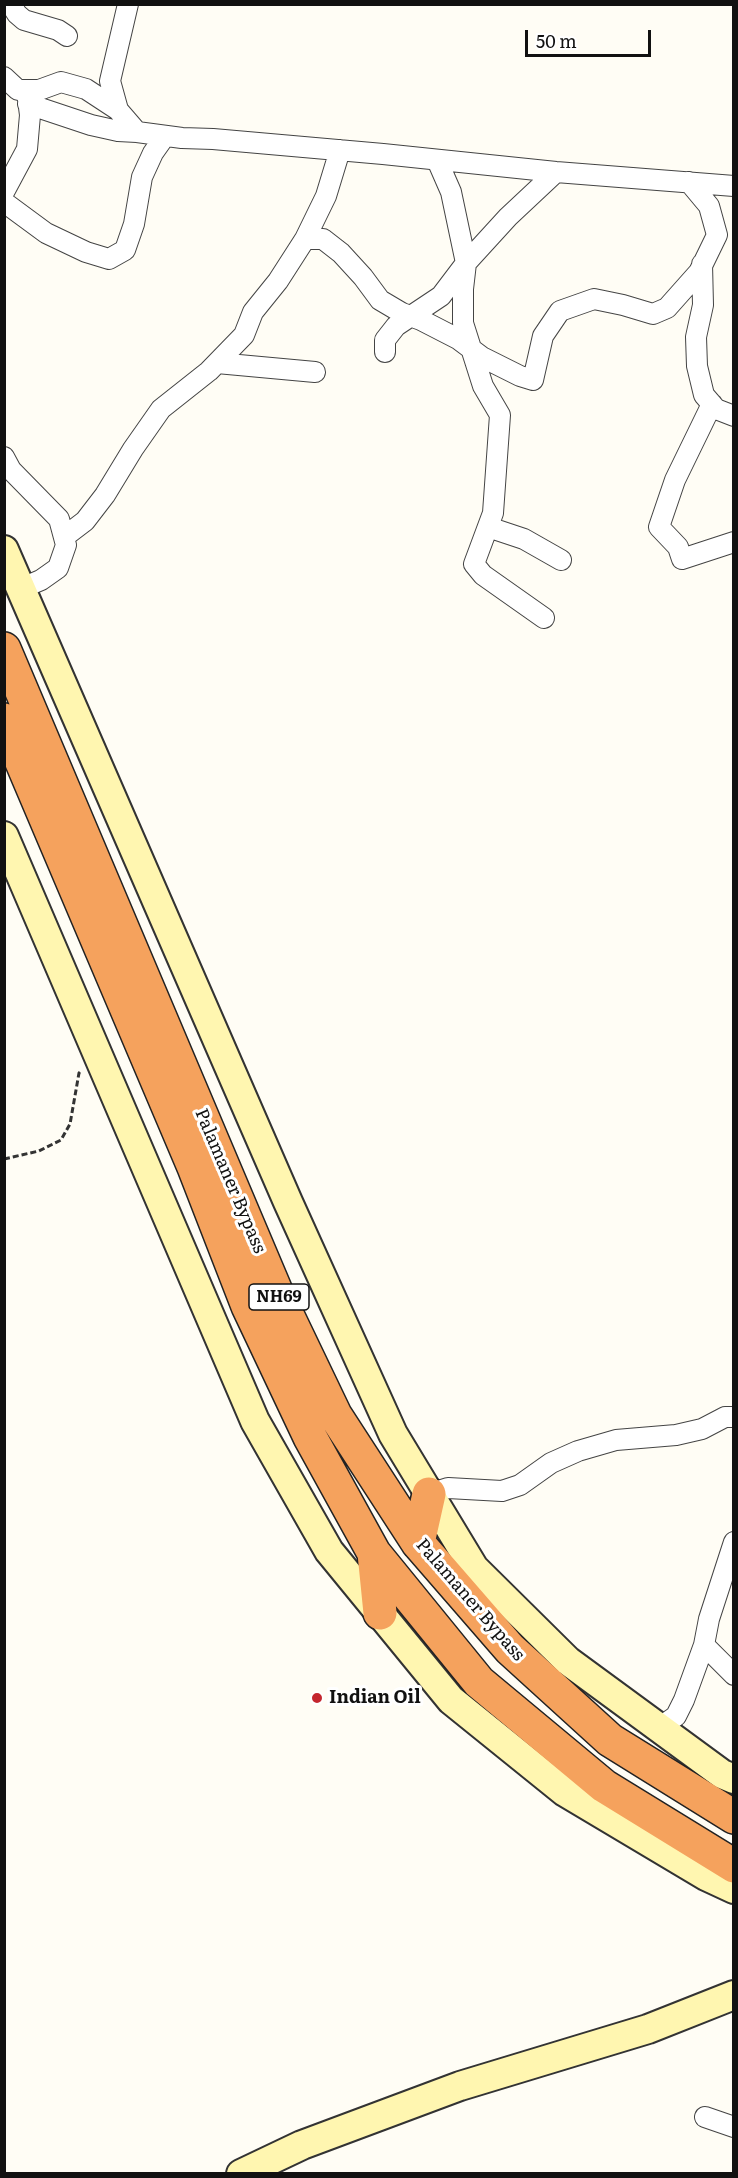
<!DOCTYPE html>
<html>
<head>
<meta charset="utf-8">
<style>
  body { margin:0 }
  #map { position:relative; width:738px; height:2178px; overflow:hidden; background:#fffdf5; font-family:Literata,serif }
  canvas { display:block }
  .frame { position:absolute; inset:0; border:6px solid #111; pointer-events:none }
  .scale { position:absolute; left:525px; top:30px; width:126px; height:27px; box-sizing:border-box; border:3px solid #111; border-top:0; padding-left:8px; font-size:18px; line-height:21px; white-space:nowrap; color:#111; -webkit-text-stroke:4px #fff; paint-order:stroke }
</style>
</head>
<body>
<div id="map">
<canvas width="738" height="2178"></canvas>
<div class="frame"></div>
<div class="scale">50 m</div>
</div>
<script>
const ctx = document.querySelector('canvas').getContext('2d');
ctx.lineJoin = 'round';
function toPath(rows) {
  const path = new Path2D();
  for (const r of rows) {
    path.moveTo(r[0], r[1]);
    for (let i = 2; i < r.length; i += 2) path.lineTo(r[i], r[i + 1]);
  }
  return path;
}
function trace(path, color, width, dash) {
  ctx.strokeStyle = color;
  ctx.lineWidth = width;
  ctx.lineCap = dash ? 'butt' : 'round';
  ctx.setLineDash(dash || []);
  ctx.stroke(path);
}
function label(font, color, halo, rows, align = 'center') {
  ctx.font = font + ' Literata,serif';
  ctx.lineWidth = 6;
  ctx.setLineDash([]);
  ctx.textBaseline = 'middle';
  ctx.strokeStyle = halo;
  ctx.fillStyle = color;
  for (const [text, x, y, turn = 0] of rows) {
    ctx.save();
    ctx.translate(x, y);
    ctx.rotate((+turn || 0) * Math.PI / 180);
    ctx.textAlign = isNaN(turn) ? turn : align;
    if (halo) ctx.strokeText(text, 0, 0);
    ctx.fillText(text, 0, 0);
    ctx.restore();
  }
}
const street = toPath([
  [128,4,110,81,118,110,137,132,182,138,213,139,383,154,556,172,734,186],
  [12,6,17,14,24,20,58,30,67,36],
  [4,77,18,90,39,90,61,82,86,89,118,110],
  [28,104,91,125,118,131,137,132],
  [437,160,451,192,466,263,463,289,463,323,483,386,500,415,493,513,474,564,483,575,544,618],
  [4,192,27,149,30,115,27,92],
  [4,202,46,233,86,252,109,259,125,250,134,224,142,177,153,153,165,136],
  [305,239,323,239,341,253,363,277,380,300,402,313,421,320,458,339,482,357,520,376,533,380,543,336,560,311,594,299,623,305,653,314,667,308,699,272,717,235,709,206,689,182],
  [702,264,703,305,696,337,697,366,704,395,716,409,734,416],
  [385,352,385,340,396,326,441,296,466,263,508,217,556,172],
  [217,363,315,372],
  [712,404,675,480,659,527,678,547,682,559,734,542],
  [4,457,11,470,59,519,66,545,58,568,41,580,22,588],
  [488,527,524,539,561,560],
  [64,537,85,521,105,495,133,449,161,409,209,371,244,335,253,312,278,281,305,239,326,196,340,150],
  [429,1494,448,1488,502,1491,520,1485,551,1463,578,1451,616,1440,676,1435,702,1429,725,1417,734,1417],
  [734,1542,709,1619,704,1645,734,1675],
  [659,1728,676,1716,684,1700,704,1645],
  [705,2117,734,2127]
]);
const secondary = toPath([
  [4,550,288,1202,393,1434,474,1568,568,1661,722,1774,734,1779],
  [4,836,255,1421,329,1551,451,1700,565,1792,706,1876,734,1889],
  [241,2174,302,2145,460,2086,648,2029,734,1995]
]);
const highway = toPath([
  [4,649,277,1294,335,1415,418,1543,510,1649,610,1740,734,1817],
  [4,720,194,1167,248,1306,310,1437,374,1553,479,1682,604,1786,734,1866],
  [418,1543,429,1494],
  [374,1553,380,1613]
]);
trace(street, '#444', 22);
trace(secondary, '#333', 32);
trace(highway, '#222', 36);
trace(toPath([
  [4,1159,39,1151,61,1140,70,1124,79,1073,82,1070]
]), '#333', 3, [6, 3]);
trace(street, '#fff', 20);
trace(secondary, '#fff6b0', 28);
trace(highway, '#f5a25d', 33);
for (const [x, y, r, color] of [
  [317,1698,6,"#c4262e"]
]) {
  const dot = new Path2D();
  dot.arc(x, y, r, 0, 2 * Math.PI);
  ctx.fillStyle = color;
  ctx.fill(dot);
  trace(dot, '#fff', 2);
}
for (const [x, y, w] of [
  [279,1297,60]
]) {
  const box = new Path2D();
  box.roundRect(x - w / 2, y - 13, w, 26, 4.5);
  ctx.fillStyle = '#fff';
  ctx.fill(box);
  trace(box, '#111', 1.5);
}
label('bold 16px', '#111', null, [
  ["NH69",279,1297]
]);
label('18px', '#111', '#fff', [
  ["Palamaner Bypass",230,1181,67],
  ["Palamaner Bypass",470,1600,49]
]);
label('bold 18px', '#111', '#fff', [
  ["Indian Oil",329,1698]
], 'left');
</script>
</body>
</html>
